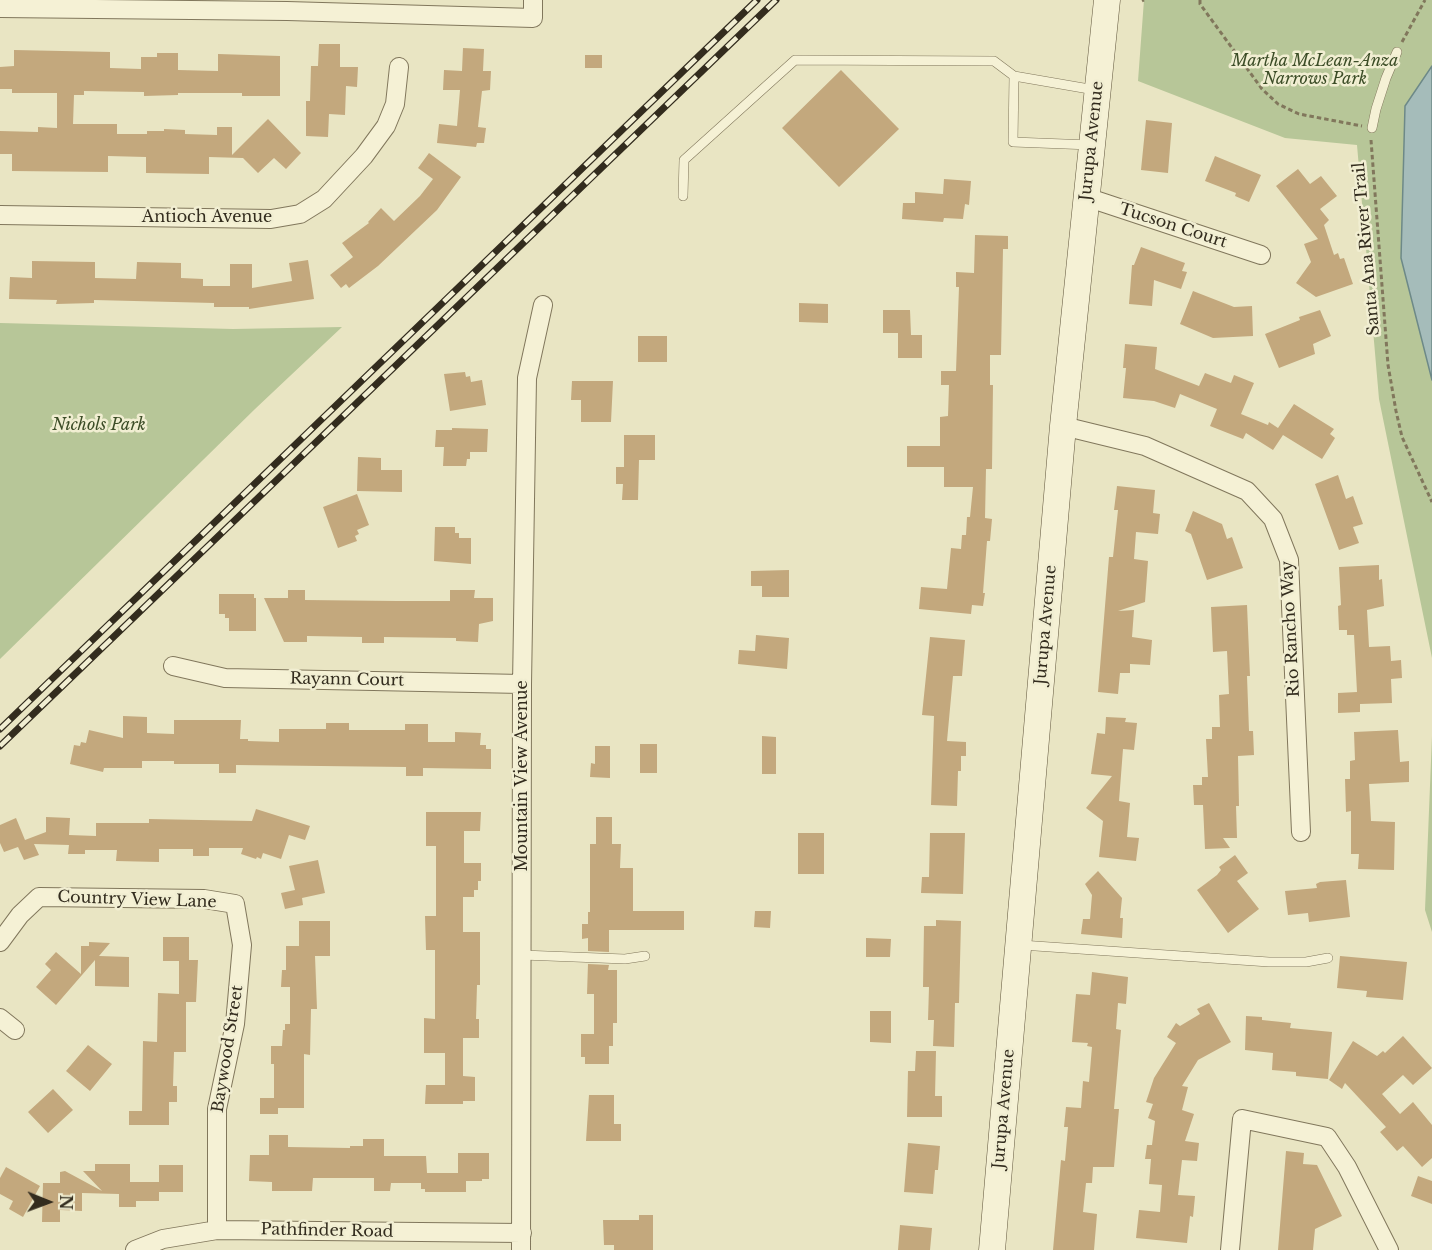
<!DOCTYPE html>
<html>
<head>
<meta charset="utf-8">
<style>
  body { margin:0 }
  #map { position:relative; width:1432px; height:1250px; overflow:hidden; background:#e9e5c3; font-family:"Libre Baskerville",serif }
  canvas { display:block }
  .north { position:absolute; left:18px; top:1172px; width:60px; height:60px; -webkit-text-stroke:4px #f1eed2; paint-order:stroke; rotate:91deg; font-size:16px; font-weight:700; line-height:24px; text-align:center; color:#332c1e }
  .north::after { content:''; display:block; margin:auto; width:21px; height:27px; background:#332c1e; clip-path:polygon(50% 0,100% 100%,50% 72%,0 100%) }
</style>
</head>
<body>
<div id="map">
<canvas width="1432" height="1250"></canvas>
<div class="north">N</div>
</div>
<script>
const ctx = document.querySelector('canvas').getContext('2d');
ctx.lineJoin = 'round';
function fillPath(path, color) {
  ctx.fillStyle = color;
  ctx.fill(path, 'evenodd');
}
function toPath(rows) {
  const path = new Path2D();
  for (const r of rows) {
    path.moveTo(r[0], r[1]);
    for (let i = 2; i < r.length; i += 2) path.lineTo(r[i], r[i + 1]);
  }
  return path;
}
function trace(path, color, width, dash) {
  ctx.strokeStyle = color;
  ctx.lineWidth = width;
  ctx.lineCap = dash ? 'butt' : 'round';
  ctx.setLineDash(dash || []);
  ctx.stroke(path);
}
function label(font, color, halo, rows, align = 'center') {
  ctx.font = font + ' "Libre Baskerville",serif';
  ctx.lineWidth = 5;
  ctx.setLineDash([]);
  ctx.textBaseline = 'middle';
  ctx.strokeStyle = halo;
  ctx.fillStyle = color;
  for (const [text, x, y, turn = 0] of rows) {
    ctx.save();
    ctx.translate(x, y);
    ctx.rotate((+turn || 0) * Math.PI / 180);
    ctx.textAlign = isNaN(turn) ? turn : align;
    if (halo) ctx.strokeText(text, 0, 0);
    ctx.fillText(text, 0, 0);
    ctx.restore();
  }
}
fillPath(toPath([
  [1144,0,1432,0,1432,658,1379,399,1357,145,1285,138,1138,81],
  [0,323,233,329,342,327,255,409,0,659],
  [1432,736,1432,932,1425,910]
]), '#b7c698');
const water = toPath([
  [1432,66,1432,380,1401,258,1405,106,1432,66]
]);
fillPath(water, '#a5bcba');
trace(water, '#6d8988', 1.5);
fillPath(toPath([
  [319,44,340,44,340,67,358,67,357,87,346,86,345,115,329,114,328,137,306,136,306,101,310,101,311,66,318,66],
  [463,48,484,49,483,71,491,71,490,90,482,91,478,127,486,128,484,143,477,143,476,147,437,143,439,124,457,126,460,90,443,90,444,70,462,71],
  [14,50,110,52,110,68,141,69,141,57,157,57,157,53,178,53,178,70,218,71,218,54,280,56,280,96,242,96,242,93,178,93,178,95,144,96,144,92,84,91,84,95,74,95,73,124,117,124,117,134,147,134,147,131,164,131,164,129,185,130,185,134,217,135,217,127,232,127,232,155,268,119,301,153,286,169,274,158,258,173,243,158,209,157,209,174,146,173,146,157,108,156,108,172,12,171,12,154,0,154,0,131,38,132,38,127,57,128,57,93,12,93,12,89,0,89,0,67,14,66],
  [585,55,602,55,602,68,585,68],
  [841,70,899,129,839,187,782,128],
  [1146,120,1172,123,1168,173,1141,170],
  [429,153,461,177,437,210,378,266,349,288,346,284,341,288,330,275,353,257,342,243,369,223,368,222,381,208,394,221,420,196,433,179,418,168],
  [1215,156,1261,175,1249,202,1235,196,1236,193,1205,181],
  [1298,169,1310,184,1321,176,1337,196,1320,209,1329,220,1324,225,1334,255,1338,253,1340,259,1344,258,1353,284,1316,297,1296,283,1311,262,1304,244,1318,239,1276,186],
  [944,179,971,181,969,205,965,204,963,219,944,218,943,222,902,219,903,203,915,203,915,192,943,194],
  [975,235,1008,236,1008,249,1003,249,1001,355,990,355,990,385,993,385,992,469,986,469,985,518,992,519,990,541,987,541,983,593,985,593,983,606,972,605,971,614,919,609,921,587,947,589,951,548,961,549,962,535,966,535,967,517,970,517,973,487,944,487,944,467,907,467,907,446,940,446,940,417,948,416,949,385,941,385,941,371,956,371,959,287,956,287,956,272,974,273],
  [1141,247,1185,263,1182,271,1187,272,1181,289,1154,280,1152,306,1129,304,1132,265,1134,265],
  [308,260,314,299,249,309,249,307,214,307,214,303,94,300,94,303,56,304,57,300,9,299,10,277,32,278,32,261,95,262,95,278,136,279,137,262,181,263,181,278,203,279,203,286,230,286,230,264,252,264,252,288,292,281,289,263],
  [1193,291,1234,307,1252,306,1253,336,1213,338,1180,324],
  [799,303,828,304,828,323,799,322],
  [883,310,910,310,911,335,922,335,922,358,898,358,898,333,883,333],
  [1320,310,1331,336,1313,344,1315,354,1279,368,1265,334,1300,320,1299,317],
  [638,336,667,336,667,362,638,362],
  [1125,344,1157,347,1155,369,1199,386,1205,373,1231,383,1234,375,1254,383,1241,414,1268,425,1269,422,1278,428,1294,404,1334,429,1330,434,1335,438,1322,459,1283,435,1273,450,1246,433,1243,439,1210,426,1217,409,1180,394,1175,408,1154,401,1123,398,1126,368,1123,368],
  [465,372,466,377,470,376,471,382,482,380,486,405,450,411,444,374],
  [572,381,613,381,611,422,581,422,581,400,571,400],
  [452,428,488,429,487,452,470,452,470,459,467,459,466,466,443,466,444,447,435,447,436,430,452,430],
  [624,435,655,435,655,460,639,460,638,500,622,500,623,484,616,484,616,467,624,467],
  [358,457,381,458,381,470,402,470,402,492,357,491],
  [1338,475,1346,499,1353,496,1363,524,1353,527,1359,543,1339,550,1315,484],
  [1117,486,1155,490,1153,513,1160,514,1158,534,1136,532,1134,559,1148,561,1145,602,1118,611,1134,610,1132,637,1152,640,1150,665,1130,664,1130,673,1120,673,1118,694,1098,692,1109,557,1113,557,1118,510,1114,510],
  [357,494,369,525,357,530,359,534,355,536,357,541,338,548,323,507],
  [1193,511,1222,524,1227,539,1232,537,1243,568,1207,580,1191,534,1185,531],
  [435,527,455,527,455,533,459,533,459,538,471,538,471,564,434,561],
  [1379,565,1379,580,1382,579,1384,606,1367,610,1369,647,1390,646,1391,661,1401,660,1402,678,1391,679,1392,703,1360,704,1360,712,1338,713,1338,693,1357,692,1354,635,1347,635,1347,630,1339,630,1338,606,1341,605,1339,567],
  [789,570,789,597,762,597,762,586,751,586,751,571],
  [288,590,305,590,305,600,396,601,450,601,450,590,475,590,474,598,493,598,493,621,479,624,478,642,456,641,456,638,384,637,384,643,362,643,362,637,307,636,307,642,284,642,264,598,288,598],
  [219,594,254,594,254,598,256,598,256,631,229,631,229,618,225,618,225,614,219,614],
  [1247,605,1250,676,1247,676,1249,731,1253,731,1254,755,1238,756,1239,806,1236,806,1237,838,1223,838,1230,848,1205,849,1203,805,1194,805,1193,785,1202,785,1202,777,1208,777,1206,739,1212,739,1212,727,1220,727,1219,695,1229,694,1227,651,1213,652,1211,607],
  [756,635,789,638,787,669,738,664,739,650,755,651],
  [930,637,965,640,962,676,953,676,947,741,966,742,966,756,961,756,961,771,958,771,957,806,931,805,934,716,922,715],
  [123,716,147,717,147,733,174,734,174,720,241,720,240,739,248,739,248,741,279,742,279,729,326,729,326,723,349,723,349,730,405,730,405,724,428,724,428,742,455,742,455,732,481,733,480,745,486,745,486,749,491,749,491,769,423,768,423,776,406,776,406,767,236,765,236,773,219,773,219,764,174,764,174,761,142,761,142,768,104,768,103,772,70,764,74,745,80,746,81,742,86,743,89,730,123,738],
  [1106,717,1126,718,1125,722,1137,723,1134,750,1123,749,1119,801,1130,803,1127,837,1139,838,1136,861,1099,857,1103,821,1086,808,1112,776,1091,774,1097,733,1105,734],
  [1398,730,1400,762,1409,761,1409,782,1369,784,1371,821,1395,822,1394,870,1358,869,1359,854,1351,854,1351,811,1346,812,1345,779,1350,779,1350,761,1355,760,1354,732],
  [762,736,776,737,776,774,762,774],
  [640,744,657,744,657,773,640,773],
  [595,746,610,746,610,778,590,777,591,763,595,764],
  [256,809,310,826,305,840,289,835,281,859,263,853,261,859,257,857,256,859,241,854,243,848,209,848,209,856,193,856,193,849,159,849,159,862,116,861,117,850,85,850,85,854,68,854,69,845,34,844,39,855,24,860,18,847,4,852,0,843,0,825,16,818,25,840,46,832,46,817,70,818,69,835,96,836,96,823,149,823,149,819,252,821],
  [426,812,481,812,480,831,464,831,464,863,481,863,481,881,478,881,478,890,474,890,474,897,463,897,463,932,480,932,480,985,477,985,476,1019,479,1019,479,1038,463,1038,463,1076,475,1077,475,1101,463,1101,463,1104,425,1104,426,1085,445,1085,445,1053,424,1053,424,1018,435,1019,435,950,426,950,425,916,436,916,436,846,426,846],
  [596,817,612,817,612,844,621,844,620,868,633,868,633,911,684,911,684,930,609,930,609,952,588,951,588,938,582,939,582,924,588,924,588,912,590,912,590,844,596,844],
  [798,833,824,833,824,874,798,874],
  [930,833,965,833,963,894,921,893,922,877,929,877],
  [1235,855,1248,873,1237,881,1259,909,1228,933,1197,890,1217,875,1221,870,1219,867],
  [318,860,325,893,302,898,303,905,285,909,281,893,295,890,289,866],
  [1098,871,1122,898,1120,918,1123,918,1122,938,1081,934,1083,919,1090,919,1092,895,1085,884],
  [1346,880,1350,917,1309,922,1308,913,1288,915,1285,891,1317,888,1316,884,1320,882],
  [755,911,771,911,770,928,754,927],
  [936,920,961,921,959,1003,955,1003,954,1047,933,1046,934,1020,928,1020,929,987,923,987,924,926,936,926],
  [299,921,330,921,330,956,315,956,317,1009,311,1009,310,1055,304,1054,304,1108,278,1108,278,1114,260,1114,260,1098,274,1098,274,1064,271,1064,271,1046,282,1046,283,1030,285,1030,285,1024,290,1024,290,987,281,987,282,970,286,970,286,946,299,946],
  [163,937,189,937,189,960,198,960,196,1002,186,1002,186,1052,174,1052,173,1086,177,1086,177,1102,169,1102,169,1125,129,1125,129,1111,142,1111,143,1041,157,1042,158,993,179,994,179,961,163,961],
  [866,938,891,939,890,957,866,957],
  [89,942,110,943,99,956,129,957,129,987,95,986,95,960,56,1005,36,987,51,970,45,964,56,952,81,974,81,946,89,946],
  [1340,956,1407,962,1403,1000,1366,997,1367,991,1337,988],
  [588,964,609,965,608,970,617,970,617,1023,613,1023,613,1046,609,1046,609,1064,585,1064,585,1057,581,1057,581,1034,594,1034,594,994,587,994],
  [1092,972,1128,977,1126,1004,1118,1003,1116,1029,1121,1030,1114,1109,1119,1109,1114,1167,1093,1167,1092,1183,1086,1183,1083,1212,1097,1214,1094,1250,1053,1250,1061,1160,1065,1161,1068,1127,1064,1127,1066,1107,1081,1108,1083,1081,1089,1082,1092,1047,1087,1046,1088,1043,1072,1042,1076,994,1090,995],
  [1209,1003,1231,1042,1198,1060,1182,1086,1188,1087,1182,1110,1194,1114,1185,1141,1199,1143,1197,1161,1182,1160,1178,1195,1195,1196,1193,1217,1190,1216,1187,1243,1136,1238,1139,1210,1160,1212,1162,1185,1149,1184,1151,1159,1145,1159,1147,1145,1152,1145,1155,1121,1148,1118,1153,1104,1146,1102,1154,1078,1176,1043,1167,1037,1176,1023,1180,1026,1200,1014,1197,1009],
  [870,1011,891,1011,891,1043,870,1042],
  [1246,1016,1262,1017,1262,1020,1291,1023,1290,1028,1332,1032,1328,1079,1296,1076,1296,1072,1272,1070,1273,1053,1245,1050],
  [1403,1036,1432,1068,1413,1085,1403,1075,1382,1094,1400,1114,1413,1102,1432,1125,1432,1158,1422,1167,1403,1146,1397,1151,1380,1132,1386,1127,1345,1083,1342,1089,1329,1080,1353,1041,1377,1056,1383,1051,1385,1053],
  [88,1045,112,1064,90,1091,66,1071],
  [916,1051,936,1051,935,1096,942,1096,942,1117,907,1117,908,1071,915,1071],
  [53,1089,73,1110,48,1133,28,1112],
  [589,1095,614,1095,614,1124,621,1124,621,1141,586,1141],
  [269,1135,288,1135,288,1147,350,1148,350,1146,363,1146,363,1139,384,1139,384,1156,426,1156,427,1173,458,1173,458,1153,489,1153,489,1179,482,1179,482,1181,466,1181,466,1192,425,1192,425,1189,421,1189,421,1183,391,1183,390,1191,374,1191,374,1178,313,1178,312,1191,272,1191,272,1182,249,1181,250,1155,269,1155],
  [908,1143,940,1146,938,1170,935,1170,933,1194,904,1192],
  [1286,1151,1304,1153,1303,1164,1317,1165,1342,1216,1315,1229,1313,1250,1278,1250],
  [95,1164,130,1164,130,1182,159,1182,159,1165,183,1165,183,1192,159,1192,159,1201,136,1201,136,1207,119,1207,119,1194,82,1193,82,1211,60,1210,60,1222,42,1222,43,1183,60,1183,60,1172,65,1171,102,1191,83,1171,95,1171],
  [6,1167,40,1186,23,1217,9,1209,13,1201,0,1194,0,1178],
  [1418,1176,1432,1181,1432,1204,1411,1196],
  [639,1215,653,1215,653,1250,614,1250,614,1245,604,1245,603,1220,639,1220],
  [900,1225,932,1228,930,1250,898,1250]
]), '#c3a87d');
const lane = toPath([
  [1014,76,1013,142,1091,145],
  [1372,128,1376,109,1386,78,1397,52],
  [683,196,684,160,795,60,994,61,1014,76,1095,90],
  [1021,945,1269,962,1306,962,1328,958],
  [522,955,625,959,645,956]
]);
const street = toPath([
  [0,8,287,11,533,18,533,0],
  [1086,197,1261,255],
  [0,215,271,219,300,214,324,199,364,156,386,126,395,104,399,67],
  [1063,426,1145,446,1247,491,1273,519,1289,560,1301,832],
  [173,666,225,678,522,684],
  [0,942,20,915,39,897,204,899,235,904,242,945,235,1024,217,1109,217,1230],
  [0,1018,15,1030],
  [135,1250,163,1239,217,1230,522,1233],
  [521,1250,522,684,527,378,543,305],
  [1230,1250,1242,1119,1327,1137,1347,1167,1389,1250]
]);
const secondary = toPath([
  [992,1250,1063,426,1107,0]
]);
trace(lane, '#81775c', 10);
trace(street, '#81775c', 20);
trace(secondary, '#63583f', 27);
trace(toPath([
  [1200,0,1200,4,1262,89,1278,104,1299,114,1362,126],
  [1142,1,1144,0],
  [1402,42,1425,0],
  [1371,140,1388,365,1396,411,1402,437,1432,502]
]), '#81775c', 3, [4.5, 3]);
trace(lane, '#f5f1d5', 9);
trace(street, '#f5f1d5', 18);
trace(secondary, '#f5f1d5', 26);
const rail = toPath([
  [0,729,757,0],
  [0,746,776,0]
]);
trace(rail, '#332c1e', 7);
trace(rail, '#f1eed2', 4.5, [14]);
label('italic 16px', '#3c4d27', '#f1eed2', [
  ["Martha McLean-Anza",1315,61],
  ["Narrows Park",1315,79],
  ["Nichols Park",99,425]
]);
label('16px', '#332c1e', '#f1eed2', [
  ["Jurupa Avenue",1092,141,-84],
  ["Antioch Avenue",207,217],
  ["Tucson Court",1173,226,18],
  ["Santa Ana River Trail",1367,249,-95],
  ["Jurupa Avenue",1046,625,-85],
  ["Rio Rancho Way",1291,629,-93],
  ["Rayann Court",347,680,1],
  ["Mountain View Avenue",522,776,-90],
  ["Country View Lane",137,900,2],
  ["Baywood Street",228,1049,-81],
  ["Jurupa Avenue",1004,1109,-85],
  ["Pathfinder Road",327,1231,1]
]);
</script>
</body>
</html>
